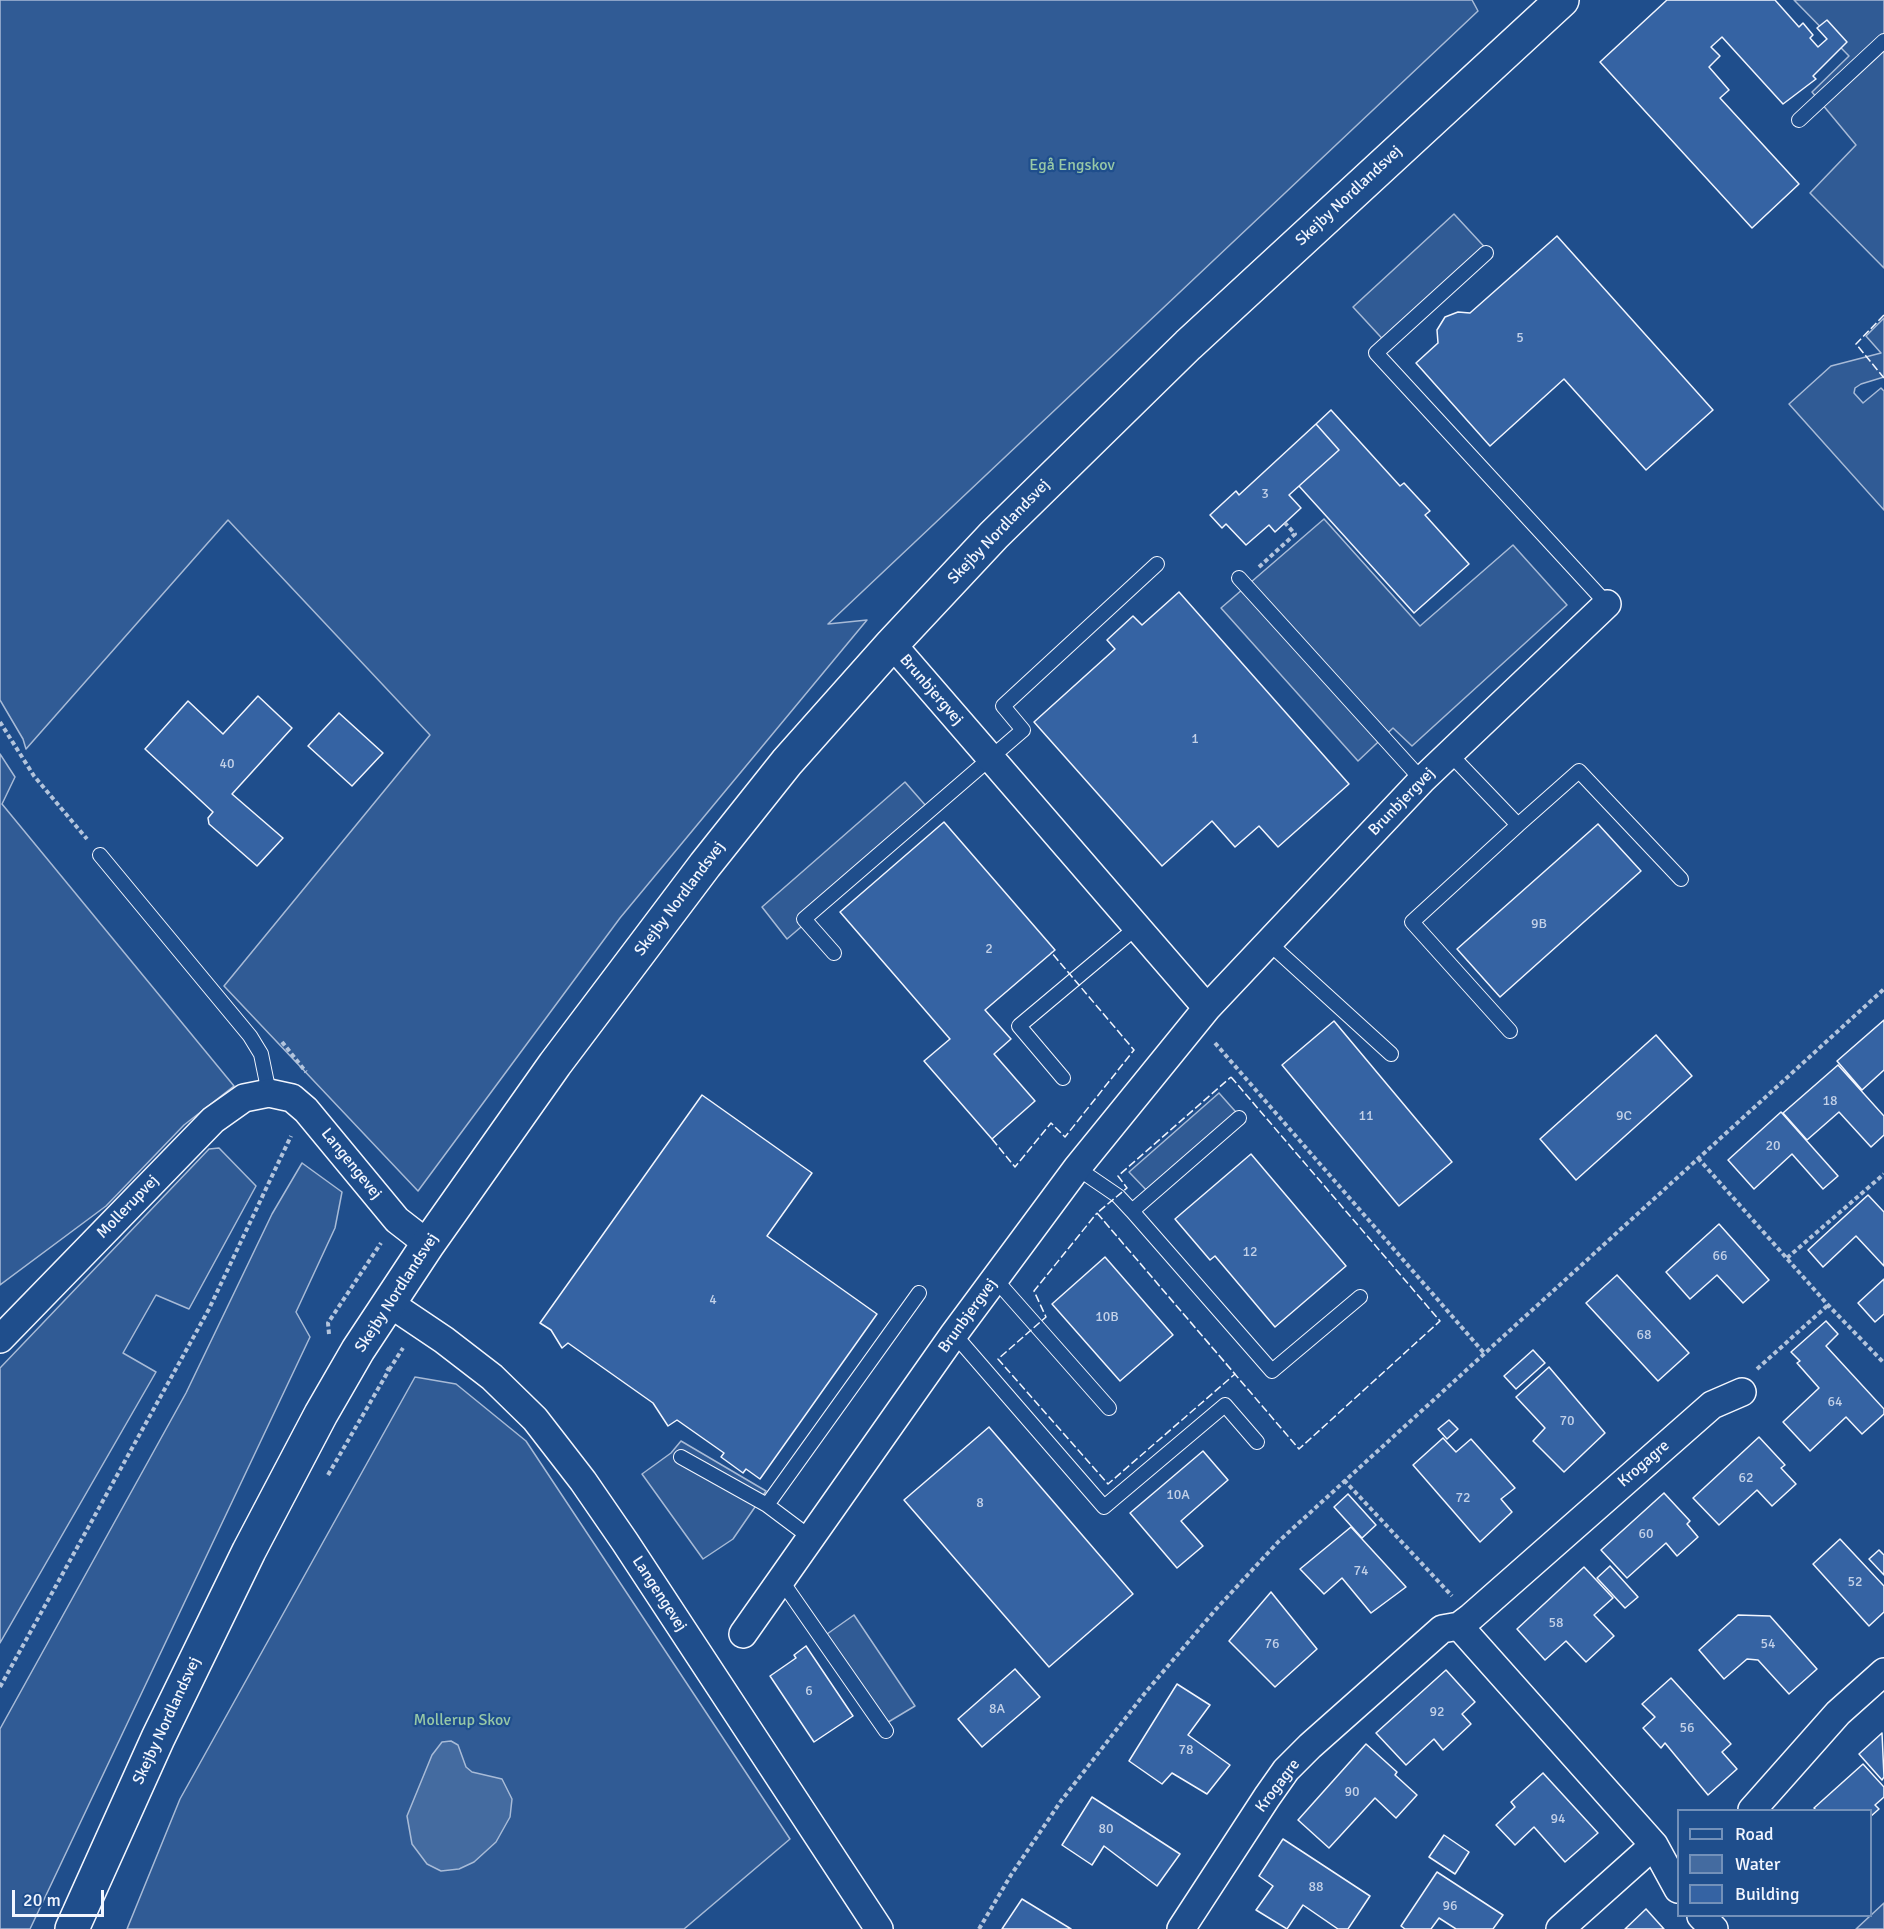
<!DOCTYPE html>
<html>
<head>
<meta charset="utf-8">
<style>
  body { margin:0 }
  #map { position:relative; width:1884px; height:1929px; overflow:hidden; background:#1f4e8c; font-family:Signika,sans-serif }
  canvas { display:block }
  .legend { position:absolute; left:1677px; top:1809px; width:195px; height:108px; box-sizing:border-box; background:#1f4e8c; border:2px solid #7391ba; margin:0; padding:8px 10px; list-style:none; font-size:18px; color:#f2f6ff }
  .legend li { display:flex; align-items:center; gap:12px; height:30px }
  .legend b { width:30px; border:2px solid #7391ba }
  .scale { position:absolute; left:12px; top:1890px; width:92px; height:27px; box-sizing:border-box; border:3px solid #f2f6ff; border-top:0; padding-left:8px; font-size:18px; line-height:21px; white-space:nowrap; color:#f2f6ff; -webkit-text-stroke:4px #1f4e8c; paint-order:stroke }
</style>
</head>
<body>
<div id="map">
<canvas width="1884" height="1929"></canvas>
<ul class="legend">
<li><b style="height:8px;background:#1f4e8c"></b>Road</li>
<li><b style="height:16px;background:#446ba0"></b>Water</li>
<li><b style="height:16px;background:#3563a3"></b>Building</li>
</ul>
<div class="scale">20 m</div>
</div>
<script>
const ctx = document.querySelector('canvas').getContext('2d');
ctx.lineJoin = 'round';
function fillPath(path, color) {
  ctx.fillStyle = color;
  ctx.fill(path, 'evenodd');
}
function toPath(rows) {
  const path = new Path2D();
  for (const r of rows) {
    path.moveTo(r[0], r[1]);
    for (let i = 2; i < r.length; i += 2) path.lineTo(r[i], r[i + 1]);
  }
  return path;
}
function trace(path, color, width, dash) {
  ctx.strokeStyle = color;
  ctx.lineWidth = width;
  ctx.lineCap = dash ? 'butt' : 'round';
  ctx.setLineDash(dash || []);
  ctx.stroke(path);
}
function label(font, color, halo, rows, align = 'center') {
  ctx.font = font + ' Signika,sans-serif';
  ctx.lineWidth = 4.5;
  ctx.setLineDash([]);
  ctx.textBaseline = 'middle';
  ctx.strokeStyle = halo;
  ctx.fillStyle = color;
  for (const [text, x, y, turn = 0] of rows) {
    ctx.save();
    ctx.translate(x, y);
    ctx.rotate((+turn || 0) * Math.PI / 180);
    ctx.textAlign = isNaN(turn) ? turn : align;
    if (halo) ctx.strokeText(text, 0, 0);
    ctx.fillText(text, 0, 0);
    ctx.restore();
  }
}
const built = toPath([
  [0,0,1472,0,1478,11,828,624,867,620,620,918,418,1191,224,986,430,735,228,520,26,749,23,739,0,700,0,0],
  [1794,0,1884,0,1884,268,1810,193,1856,145,1812,92,1849,56,1794,0],
  [1454,214,1491,254,1390,347,1353,307,1454,214],
  [1884,318,1884,377,1861,384,1855,388,1854,393,1863,403,1881,388,1884,391,1884,510,1789,404,1831,366,1881,353,1866,336,1884,318],
  [1324,519,1420,626,1513,545,1567,605,1412,746,1393,728,1358,761,1221,608,1324,519],
  [0,754,15,777,2,804,234,1086,184,1125,106,1206,0,1285,0,754],
  [905,782,933,814,787,939,762,907,905,782],
  [1219,1093,1243,1120,1152,1196,1129,1172,1219,1093],
  [219,1148,256,1186,189,1309,156,1295,123,1353,156,1372,0,1643,0,1368,209,1149,219,1148],
  [302,1163,342,1192,335,1228,296,1312,310,1337,30,1929,0,1929,0,1729,186,1393,272,1214,302,1163],
  [415,1377,456,1384,526,1441,790,1839,684,1929,127,1929,180,1799,415,1377],
  [681,1441,766,1491,733,1539,703,1559,642,1474,671,1453,681,1441],
  [854,1615,915,1706,880,1727,820,1639,854,1615],
  [1884,1903,1884,1929,1856,1929,1884,1903]
]);
fillPath(built, '#305b95');
trace(built, '#a8bbd7', 1.5);
const water = toPath([
  [451,1741,458,1745,466,1767,472,1772,502,1779,512,1799,510,1817,496,1842,474,1862,459,1869,441,1871,427,1864,412,1844,407,1816,432,1755,442,1742,451,1741]
]);
fillPath(water, '#446ba0');
trace(water, '#a8bbd7', 1.5);
const building = toPath([
  [1667,0,1775,0,1799,27,1803,23,1813,35,1810,38,1818,47,1827,39,1817,28,1827,20,1847,42,1813,76,1816,79,1783,104,1722,37,1711,47,1720,56,1709,67,1729,90,1720,98,1799,184,1752,228,1600,62,1667,0],
  [1557,236,1713,410,1646,470,1564,379,1490,446,1416,363,1438,343,1437,330,1445,317,1458,312,1470,313,1557,236],
  [1331,410,1400,486,1404,483,1430,511,1425,515,1469,564,1414,613,1299,486,1339,450,1316,424,1331,410],
  [1316,424,1339,450,1289,495,1301,508,1275,532,1269,525,1246,545,1226,524,1222,528,1210,515,1236,491,1239,495,1316,424],
  [1179,592,1349,784,1278,847,1259,826,1235,847,1212,821,1162,866,1034,722,1115,649,1107,640,1133,616,1142,625,1179,592],
  [258,696,292,728,232,794,283,838,257,866,209,824,208,818,213,812,145,749,188,701,223,734,258,696],
  [339,713,383,753,352,786,308,746,339,713],
  [944,822,1055,950,985,1010,1011,1039,994,1054,1035,1101,992,1139,924,1061,950,1039,840,912,944,822],
  [1598,824,1641,871,1500,997,1457,949,1598,824],
  [1884,1020,1884,1070,1862,1090,1837,1061,1884,1020],
  [1334,1021,1452,1162,1399,1206,1282,1065,1334,1021],
  [1656,1035,1692,1076,1576,1180,1540,1139,1656,1035],
  [1838,1065,1884,1116,1884,1135,1871,1147,1839,1112,1807,1140,1783,1113,1838,1065],
  [702,1095,812,1173,767,1236,877,1314,760,1479,746,1469,743,1473,721,1457,724,1453,677,1420,668,1426,653,1403,568,1343,562,1348,551,1330,540,1323,702,1095],
  [1781,1112,1838,1176,1823,1189,1792,1154,1754,1189,1728,1160,1781,1112],
  [1251,1154,1346,1266,1275,1327,1215,1256,1210,1260,1175,1219,1251,1154],
  [1868,1195,1884,1212,1884,1266,1856,1236,1823,1267,1808,1250,1868,1195],
  [1719,1224,1769,1280,1743,1303,1717,1275,1690,1299,1666,1272,1719,1224],
  [1105,1257,1173,1335,1120,1381,1052,1304,1105,1257],
  [1617,1275,1689,1353,1658,1381,1586,1303,1617,1275],
  [1884,1279,1884,1314,1875,1322,1858,1303,1884,1279],
  [1826,1321,1838,1334,1826,1346,1884,1409,1884,1414,1862,1434,1846,1417,1810,1451,1783,1422,1819,1388,1797,1363,1800,1361,1791,1352,1826,1321],
  [1533,1350,1545,1363,1516,1389,1504,1376,1533,1350],
  [1549,1367,1605,1433,1564,1472,1533,1441,1545,1428,1516,1397,1549,1367],
  [1449,1420,1458,1429,1447,1439,1438,1429,1449,1420],
  [989,1427,1133,1594,1049,1667,904,1500,989,1427],
  [1759,1437,1785,1465,1781,1468,1796,1484,1772,1506,1757,1490,1719,1525,1693,1498,1759,1437],
  [1443,1438,1456,1452,1471,1439,1515,1488,1501,1499,1512,1512,1480,1542,1413,1465,1443,1438],
  [1203,1451,1228,1480,1181,1521,1203,1546,1177,1568,1130,1513,1203,1451],
  [1664,1493,1690,1521,1687,1524,1698,1537,1677,1556,1666,1543,1627,1578,1601,1550,1664,1493],
  [1348,1494,1376,1525,1362,1538,1334,1507,1348,1494],
  [1351,1527,1406,1587,1371,1613,1342,1578,1324,1594,1300,1569,1351,1527],
  [1840,1539,1884,1586,1884,1612,1869,1626,1813,1564,1840,1539],
  [1879,1550,1884,1555,1884,1575,1869,1559,1879,1550],
  [1610,1566,1638,1597,1625,1608,1597,1578,1610,1566],
  [1584,1567,1613,1598,1594,1615,1614,1636,1586,1662,1566,1641,1545,1660,1517,1629,1584,1567],
  [1271,1592,1317,1649,1275,1687,1229,1641,1271,1592],
  [1738,1615,1770,1616,1817,1669,1789,1694,1758,1660,1747,1659,1724,1679,1699,1650,1738,1615],
  [806,1646,853,1716,814,1742,770,1676,796,1658,794,1655,806,1646],
  [1015,1669,1040,1697,982,1747,958,1719,1015,1669],
  [1446,1670,1475,1702,1462,1714,1471,1724,1443,1750,1434,1739,1406,1765,1376,1733,1446,1670],
  [1671,1678,1731,1744,1722,1752,1737,1769,1708,1795,1665,1743,1661,1748,1643,1728,1655,1717,1642,1704,1671,1678],
  [1177,1684,1210,1705,1188,1735,1230,1765,1207,1794,1172,1773,1162,1784,1129,1761,1177,1684],
  [1882,1733,1884,1777,1882,1780,1859,1754,1882,1733],
  [1366,1744,1397,1772,1395,1775,1417,1795,1396,1818,1375,1798,1329,1848,1298,1820,1366,1744],
  [1863,1764,1884,1787,1884,1797,1875,1805,1879,1809,1870,1817,1870,1810,1816,1810,1814,1808,1863,1764],
  [1543,1773,1598,1833,1565,1862,1534,1827,1515,1845,1496,1825,1515,1807,1511,1802,1543,1773],
  [1092,1797,1180,1854,1157,1886,1104,1846,1092,1865,1062,1845,1092,1797],
  [1444,1835,1469,1852,1455,1874,1429,1857,1444,1835],
  [1283,1839,1370,1896,1348,1929,1338,1929,1303,1905,1287,1929,1256,1910,1273,1886,1259,1876,1283,1839],
  [1437,1872,1503,1915,1493,1929,1456,1929,1439,1918,1431,1929,1405,1929,1401,1926,1437,1872],
  [1022,1899,1071,1929,1002,1929,1022,1899],
  [1646,1909,1664,1929,1625,1929,1646,1909]
]);
fillPath(building, '#3563a3');
trace(building, '#f2f6ff', 1.5);
const service = toPath([
  [1799,120,1884,41],
  [1486,253,1376,353,1607,604],
  [1239,578,1422,780],
  [1450,754,1518,825,1412,922,1510,1031],
  [1518,825,1579,771,1681,879],
  [100,855,250,1036,261,1054,269,1093],
  [1269,943,1391,1054],
  [834,953,804,919,1023,730,1003,706,1157,564],
  [1063,1078,1019,1026,1137,927],
  [1077,1168,1118,1196,1132,1211,1239,1118],
  [1132,1211,1272,1371,1360,1297],
  [995,1279,1109,1408],
  [954,1334,1104,1507,1225,1405,1257,1442],
  [681,1457,767,1505],
  [811,1538,767,1505,919,1293],
  [781,1580,886,1731]
]);
const minor = toPath([
  [892,644,1207,1008],
  [389,1303,444,1340,492,1377,535,1419,583,1481,625,1542,879,1929],
  [0,1339,213,1120,244,1098,269,1093,292,1098,306,1110,397,1220,428,1244],
  [1459,1626,1654,1845,1678,1889],
  [743,1634,954,1334,1077,1168,1207,1008,1422,780,1607,604],
  [1752,1810,1838,1713,1884,1672],
  [1701,1916,1714,1929],
  [1181,1929,1267,1797,1286,1770,1310,1746,1442,1629,1459,1626,1471,1617,1712,1405,1742,1392],
  [1560,1929,1654,1845]
]);
const tertiary = toPath([
  [72,1929,158,1738,249,1551,321,1414,358,1350,428,1244,555,1064,705,865,787,762,892,644,994,535,1188,345,1562,0]
]);
trace(service, '#f2f6ff', 16);
trace(minor, '#f2f6ff', 30);
trace(tertiary, '#f2f6ff', 36);
trace(toPath([
  [1259,567,1295,534,1285,523],
  [0,722,34,776,87,839],
  [282,1042,306,1072],
  [1215,1043,1484,1353],
  [1698,1158,1828,1305,1884,1363],
  [1787,1258,1884,1174],
  [329,1334,328,1323,381,1243],
  [1757,1369,1828,1305],
  [389,1370,403,1348],
  [328,1475,389,1370,385,1367],
  [1344,1480,1452,1596],
  [0,1687,209,1309,291,1136],
  [979,1929,1011,1875,1061,1801,1145,1693,1217,1608,1279,1541,1884,989]
]), '#b3c4dc', 4, [4.5, 3]);
trace(service, '#1f4e8c', 14);
trace(minor, '#1f4e8c', 27);
trace(tertiary, '#1f4e8c', 33);
trace(toPath([
  [1884,315,1856,344,1884,378],
  [1231,1077,1440,1321,1299,1449,1097,1213,1127,1188,1118,1176,1231,1077],
  [992,1139,1015,1167,1051,1123,1065,1137,1134,1050,1051,952],
  [1097,1213,1235,1374,1108,1484,998,1359,1046,1317,1034,1291,1097,1213]
]), '#f2f6ff', 1.5, [8, 3]);
label('14px', '#c3d1e8', null, [
  ["5",1520,338],
  ["3",1265,494],
  ["1",1195,739],
  ["40",227,764],
  ["9B",1539,924],
  ["2",989,949],
  ["18",1830,1101],
  ["11",1366,1116],
  ["9C",1624,1116],
  ["20",1773,1146],
  ["12",1250,1252],
  ["66",1720,1256],
  ["4",713,1300],
  ["10B",1107,1317],
  ["68",1644,1335],
  ["64",1835,1402],
  ["70",1567,1421],
  ["62",1746,1478],
  ["10A",1178,1495],
  ["72",1463,1498],
  ["8",980,1503],
  ["60",1646,1534],
  ["74",1361,1571],
  ["52",1855,1582],
  ["58",1556,1623],
  ["76",1272,1644],
  ["54",1768,1644],
  ["6",809,1691],
  ["8A",997,1709],
  ["92",1437,1712],
  ["56",1687,1728],
  ["78",1186,1750],
  ["90",1352,1792],
  ["94",1558,1819],
  ["80",1106,1829],
  ["88",1316,1887],
  ["96",1450,1906]
]);
label('16px', '#97c8a6', '#1f4e8c', [
  ["Egå Engskov",1072,166],
  ["Mollerup Skov",462,1721]
]);
label('16px', '#f2f6ff', '#1f4e8c', [
  ["Skejby Nordlandsvej",1349,196,-43],
  ["Skejby Nordlandsvej",999,532,-46],
  ["Brunbjergvej",931,690,49],
  ["Brunbjergvej",1402,802,-46],
  ["Skejby Nordlandsvej",680,899,-53],
  ["Langengevej",351,1164,51],
  ["Mollerupvej",128,1207,-46],
  ["Skejby Nordlandsvej",397,1293,-57],
  ["Brunbjergvej",968,1316,-54],
  ["Krogagre",1644,1464,-41],
  ["Langengevej",659,1594,57],
  ["Skejby Nordlandsvej",167,1721,-65],
  ["Krogagre",1278,1786,-53]
]);
</script>
</body>
</html>
